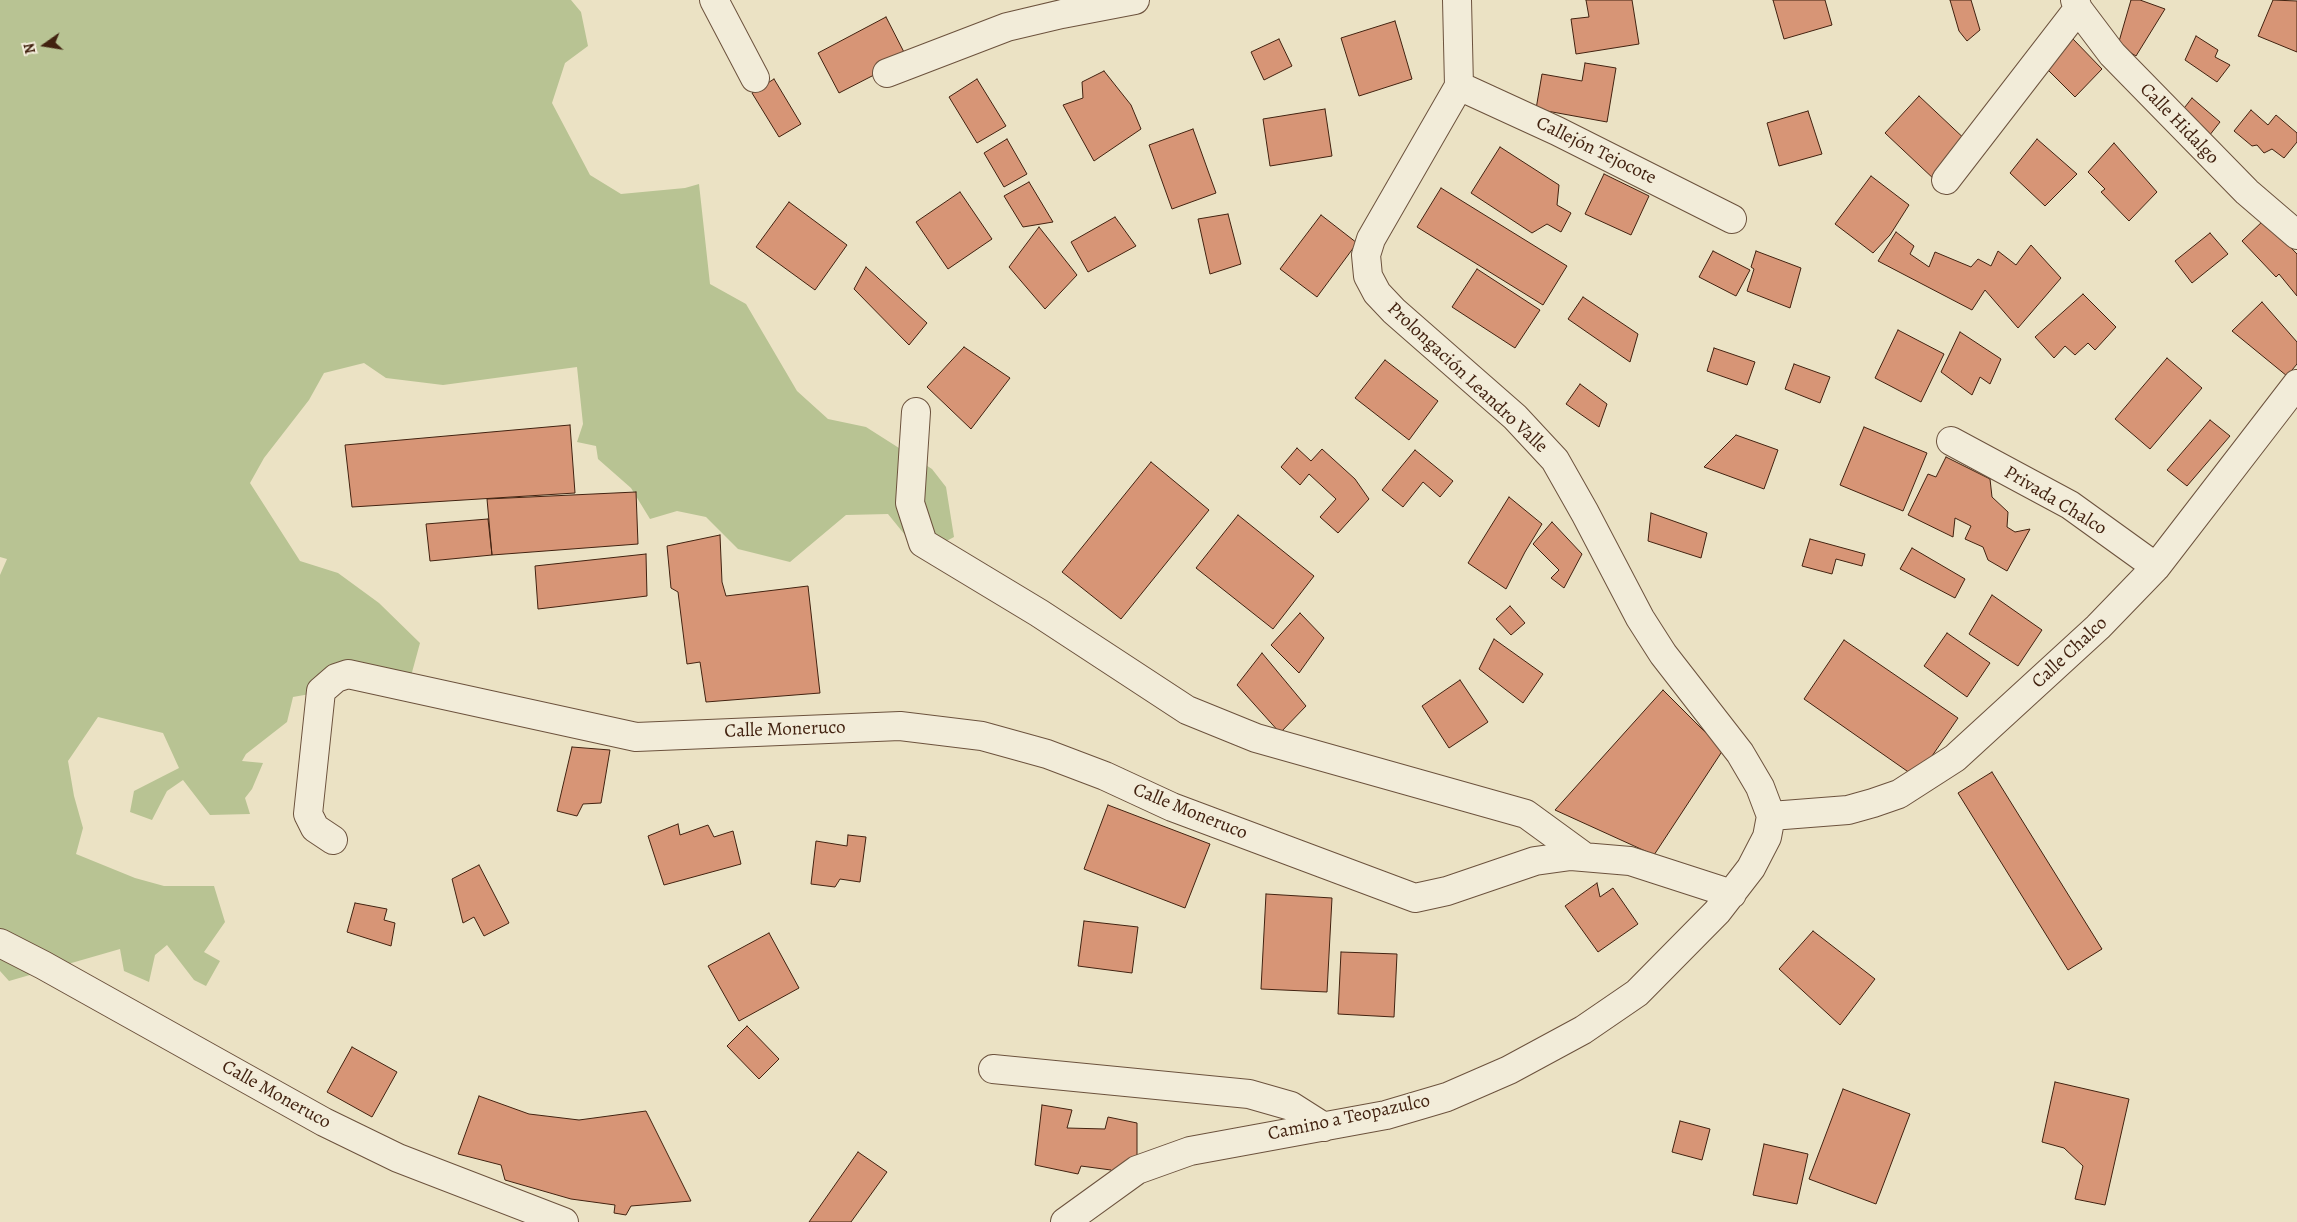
<!DOCTYPE html>
<html>
<head>
<meta charset="utf-8">
<style>
  body { margin:0 }
  #map { position:relative; width:2297px; height:1222px; overflow:hidden; background:#ebe2c4; font-family:Alegreya,serif }
  canvas { display:block }
  .north { position:absolute; left:20px; top:20px; width:50px; height:50px; -webkit-text-stroke:4px #f2ecd9; paint-order:stroke; rotate:257deg; font-size:14px; font-weight:700; line-height:20px; text-align:center; color:#422210 }
  .north::after { content:''; display:block; margin:auto; width:18px; height:22px; background:#422210; clip-path:polygon(50% 0,100% 100%,50% 72%,0 100%) }
</style>
</head>
<body>
<div id="map">
<canvas width="2297" height="1222"></canvas>
<div class="north">N</div>
</div>
<script>
const ctx = document.querySelector('canvas').getContext('2d');
ctx.lineJoin = 'round';
function fillPath(path, color) {
  ctx.fillStyle = color;
  ctx.fill(path, 'evenodd');
}
function toPath(rows) {
  const path = new Path2D();
  for (const r of rows) {
    path.moveTo(r[0], r[1]);
    for (let i = 2; i < r.length; i += 2) path.lineTo(r[i], r[i + 1]);
  }
  return path;
}
function trace(path, color, width, dash) {
  ctx.strokeStyle = color;
  ctx.lineWidth = width;
  ctx.lineCap = dash ? 'butt' : 'round';
  ctx.setLineDash(dash || []);
  ctx.stroke(path);
}
function label(font, color, halo, rows, align = 'center') {
  ctx.font = font + ' Alegreya,serif';
  ctx.lineWidth = 4;
  ctx.setLineDash([]);
  ctx.textBaseline = 'middle';
  ctx.strokeStyle = halo;
  ctx.fillStyle = color;
  for (const [text, x, y, turn = 0] of rows) {
    ctx.save();
    ctx.translate(x, y);
    ctx.rotate((+turn || 0) * Math.PI / 180);
    ctx.textAlign = isNaN(turn) ? turn : align;
    if (halo) ctx.strokeText(text, 0, 0);
    ctx.fillText(text, 0, 0);
    ctx.restore();
  }
}
fillPath(toPath([
  [0,0,571,0,581,12,588,46,565,63,552,103,590,175,621,194,685,188,699,184,710,284,746,304,797,391,828,419,866,427,932,469,946,487,954,537,918,556,931,537,905,535,888,514,846,515,790,562,738,549,706,517,677,511,650,519,631,488,598,459,596,446,577,442,583,424,577,367,443,385,386,378,364,363,324,373,309,400,264,458,250,483,300,561,338,573,379,603,420,643,411,676,293,697,287,722,246,754,242,761,263,763,252,789,245,798,250,814,210,815,183,780,167,791,152,820,130,812,134,791,179,768,163,733,98,717,68,761,74,796,83,828,76,854,135,878,164,886,214,886,225,922,204,952,220,961,206,986,194,980,167,945,155,955,149,982,124,971,120,949,9,981,0,971,0,575,7,559,0,557]
]), '#b8c393');
const building = toPath([
  [1586,0,1632,0,1639,44,1576,54,1571,19,1589,17,1586,0],
  [1773,0,1825,0,1832,25,1784,39,1773,0],
  [1950,0,1971,0,1980,30,1967,41,1959,31,1950,0],
  [2131,0,2140,0,2165,9,2136,56,2118,45,2131,0],
  [2273,0,2297,1,2297,52,2258,36,2273,0],
  [886,17,907,58,839,93,818,53,886,17],
  [1395,21,1412,79,1359,96,1341,38,1395,21],
  [2196,36,2218,50,2215,57,2230,65,2217,82,2185,60,2196,36],
  [1279,39,1292,66,1264,80,1251,52,1279,39],
  [2073,39,2102,69,2075,97,2045,67,2073,39],
  [1585,63,1616,68,1607,122,1536,109,1542,74,1582,81,1585,63],
  [1104,71,1131,105,1141,129,1094,161,1063,105,1083,98,1082,82,1104,71],
  [774,79,801,124,779,137,752,93,774,79],
  [977,79,1006,126,977,143,949,97,977,79],
  [1919,96,1970,144,1936,181,1885,133,1919,96],
  [2192,98,2220,122,2209,136,2181,112,2192,98],
  [1325,109,1332,156,1270,166,1263,119,1325,109],
  [2251,110,2268,125,2276,115,2297,133,2297,142,2284,158,2272,149,2264,153,2257,145,2252,146,2234,131,2251,110],
  [1808,111,1822,154,1779,166,1767,123,1808,111],
  [1193,129,1216,193,1172,209,1149,145,1193,129],
  [1007,139,1027,174,1004,187,984,153,1007,139],
  [2037,139,2077,174,2045,206,2010,173,2037,139],
  [2114,143,2157,192,2129,221,2101,192,2105,189,2088,172,2114,143],
  [1500,147,1559,185,1557,205,1571,213,1561,232,1547,224,1532,233,1471,193,1500,147],
  [1604,174,1649,196,1631,235,1585,214,1604,174],
  [1871,176,1909,205,1890,235,1873,253,1835,224,1871,176],
  [1029,182,1053,222,1023,227,1004,196,1029,182],
  [1441,188,1567,266,1543,305,1417,227,1441,188],
  [960,192,992,239,948,269,916,222,960,192],
  [789,202,847,245,815,290,756,247,789,202],
  [1228,214,1241,264,1210,274,1198,219,1228,214],
  [1321,215,1357,243,1317,297,1280,269,1321,215],
  [1115,217,1136,246,1088,272,1071,242,1115,217],
  [2264,220,2297,254,2297,296,2279,274,2276,277,2242,241,2264,220],
  [1039,227,1077,275,1045,309,1009,267,1039,227],
  [1896,232,1914,246,1910,254,1929,267,1935,252,1971,267,1978,259,1991,266,1998,251,2016,265,2031,245,2061,278,2018,328,1985,290,1972,310,1878,261,1896,232],
  [2210,233,2228,254,2192,283,2175,261,2210,233],
  [1713,251,1750,270,1736,296,1699,277,1713,251],
  [1756,251,1801,268,1790,308,1747,291,1754,269,1751,267,1756,251],
  [866,267,927,323,909,345,854,289,866,267],
  [1477,269,1540,310,1515,348,1452,307,1477,269],
  [2083,294,2116,327,2095,350,2088,343,2075,355,2065,346,2054,358,2035,337,2083,294],
  [1583,297,1638,334,1630,362,1568,319,1583,297],
  [2262,302,2297,342,2297,364,2287,376,2232,331,2262,302],
  [1898,330,1944,354,1921,402,1875,378,1898,330],
  [1960,332,2001,359,1990,384,1980,377,1972,395,1941,372,1960,332],
  [964,347,1010,378,971,429,927,387,964,347],
  [1714,348,1755,362,1747,385,1707,371,1714,348],
  [2167,358,2202,388,2150,449,2115,419,2167,358],
  [1385,360,1438,401,1409,440,1355,398,1385,360],
  [1794,364,1830,377,1820,403,1785,389,1794,364],
  [1580,384,1607,404,1599,427,1566,404,1580,384],
  [2210,420,2230,436,2187,486,2167,470,2210,420],
  [570,425,575,493,352,507,345,445,570,425],
  [1864,427,1927,453,1903,511,1840,485,1864,427],
  [1736,435,1778,450,1764,489,1704,467,1736,435],
  [1297,448,1311,461,1322,449,1355,479,1369,499,1338,533,1320,517,1336,499,1309,474,1300,485,1281,467,1297,448],
  [1415,450,1453,481,1440,497,1423,482,1403,507,1382,490,1415,450],
  [1946,457,1990,479,1992,497,2008,512,2007,527,2015,532,2030,529,2007,571,1988,560,1983,547,1965,539,1971,526,1955,518,1953,537,1908,515,1928,474,1936,477,1946,457],
  [1151,462,1209,510,1121,619,1062,572,1151,462],
  [636,492,638,544,492,555,487,499,636,492],
  [1509,497,1542,524,1525,552,1506,589,1468,563,1509,497],
  [1651,513,1707,533,1701,558,1648,541,1651,513],
  [1238,515,1314,576,1273,629,1196,568,1238,515],
  [488,519,492,555,430,561,426,524,488,519],
  [1552,522,1582,554,1564,588,1551,578,1559,570,1533,544,1552,522],
  [720,535,722,582,726,596,808,586,820,693,706,702,700,662,687,664,678,592,671,588,667,546,720,535],
  [1810,539,1865,554,1862,566,1836,559,1832,574,1802,566,1810,539],
  [1912,548,1965,579,1955,598,1900,569,1912,548],
  [646,554,647,596,538,609,535,566,646,554],
  [1992,595,2042,630,2018,666,1969,634,1992,595],
  [1510,606,1525,623,1511,635,1496,619,1510,606],
  [1300,613,1324,638,1299,673,1271,645,1300,613],
  [1947,633,1990,663,1967,697,1924,666,1947,633],
  [1494,639,1543,674,1523,703,1479,669,1494,639],
  [1844,640,1958,718,1917,778,1804,699,1844,640],
  [1262,653,1306,706,1280,733,1237,685,1262,653],
  [1460,680,1488,722,1449,748,1422,706,1460,680],
  [1663,690,1723,750,1654,855,1555,810,1663,690],
  [572,747,610,750,601,803,583,804,577,816,557,811,572,747],
  [1992,772,2102,949,2068,970,1958,793,1992,772],
  [1108,805,1210,844,1185,908,1084,869,1108,805],
  [678,824,680,835,708,825,714,837,733,831,741,864,664,885,648,836,678,824],
  [848,835,866,837,860,882,840,879,835,887,811,884,816,841,847,846,848,835],
  [479,865,509,923,484,936,474,917,463,923,452,879,479,865],
  [1597,883,1600,897,1613,888,1638,924,1598,952,1565,906,1597,883],
  [1266,894,1332,898,1327,992,1261,989,1266,894],
  [355,903,387,909,384,920,395,923,391,946,347,932,355,903],
  [1084,921,1138,927,1132,973,1078,966,1084,921],
  [1813,931,1875,979,1840,1025,1779,969,1813,931],
  [769,933,799,988,739,1021,708,966,769,933],
  [1341,952,1397,954,1394,1017,1338,1014,1341,952],
  [747,1026,779,1059,759,1079,727,1046,747,1026],
  [352,1047,397,1072,372,1117,327,1092,352,1047],
  [2055,1082,2129,1099,2105,1205,2075,1199,2083,1166,2064,1148,2042,1142,2055,1082],
  [1843,1089,1910,1114,1876,1204,1809,1179,1843,1089],
  [479,1096,529,1114,579,1120,646,1111,691,1201,631,1206,626,1215,614,1213,615,1205,571,1199,505,1180,501,1165,458,1154,479,1096],
  [1042,1105,1072,1110,1067,1128,1105,1129,1108,1117,1137,1123,1137,1159,1116,1177,1111,1170,1081,1166,1078,1174,1035,1165,1042,1105],
  [1680,1121,1710,1129,1702,1160,1672,1152,1680,1121],
  [1764,1144,1808,1154,1797,1204,1753,1195,1764,1144],
  [858,1152,887,1172,851,1222,809,1222,858,1152]
]);
fillPath(building, '#d79576');
trace(building, '#422210', 1);
const minor = toPath([
  [714,0,755,78],
  [2075,0,2078,9,2112,54,2247,192,2297,235],
  [887,73,1007,27,1062,14,1135,0],
  [1459,86,1557,131,1732,219],
  [1946,180,2078,9],
  [916,412,910,503,923,543,1039,613,1187,710,1256,738,1526,814,1585,857],
  [1951,441,2070,505,2156,567],
  [1771,816,1848,810,1873,803,1899,794,1955,758,2098,627,2156,567,2297,384],
  [333,840,315,828,308,814,321,691,336,678,348,674,636,737,900,726,982,736,1047,754,1105,776,1172,807,1415,898,1447,891,1535,861,1571,856,1630,861,1732,894],
  [0,943,43,965,324,1122,398,1158,564,1222],
  [993,1069,1249,1094,1291,1106,1324,1127],
  [1065,1222,1137,1170,1190,1151,1386,1115,1447,1097,1509,1070,1583,1030,1637,993,1717,912,1751,868,1767,837,1771,816,1760,787,1740,753,1663,654,1640,618,1585,513,1555,460,1515,417,1394,311,1377,293,1368,276,1366,255,1371,239,1459,86,1457,0]
]);
trace(minor, '#6c523d', 30);
trace(minor, '#f2ecd9', 28);
label('19px', '#422210', '#f2ecd9', [
  ["Calle Hidalgo",2179,124,46],
  ["Callejón Tejocote",1596,151,26],
  ["Prolongación Leandro Valle",1467,378,43],
  ["Privada Chalco",2055,501,31],
  ["Calle Chalco",2070,653,-43],
  ["Calle Moneruco",785,730,-2],
  ["Calle Moneruco",1190,812,22],
  ["Calle Moneruco",276,1095,29],
  ["Camino a Teopazulco",1349,1118,-12]
]);
</script>
</body>
</html>
